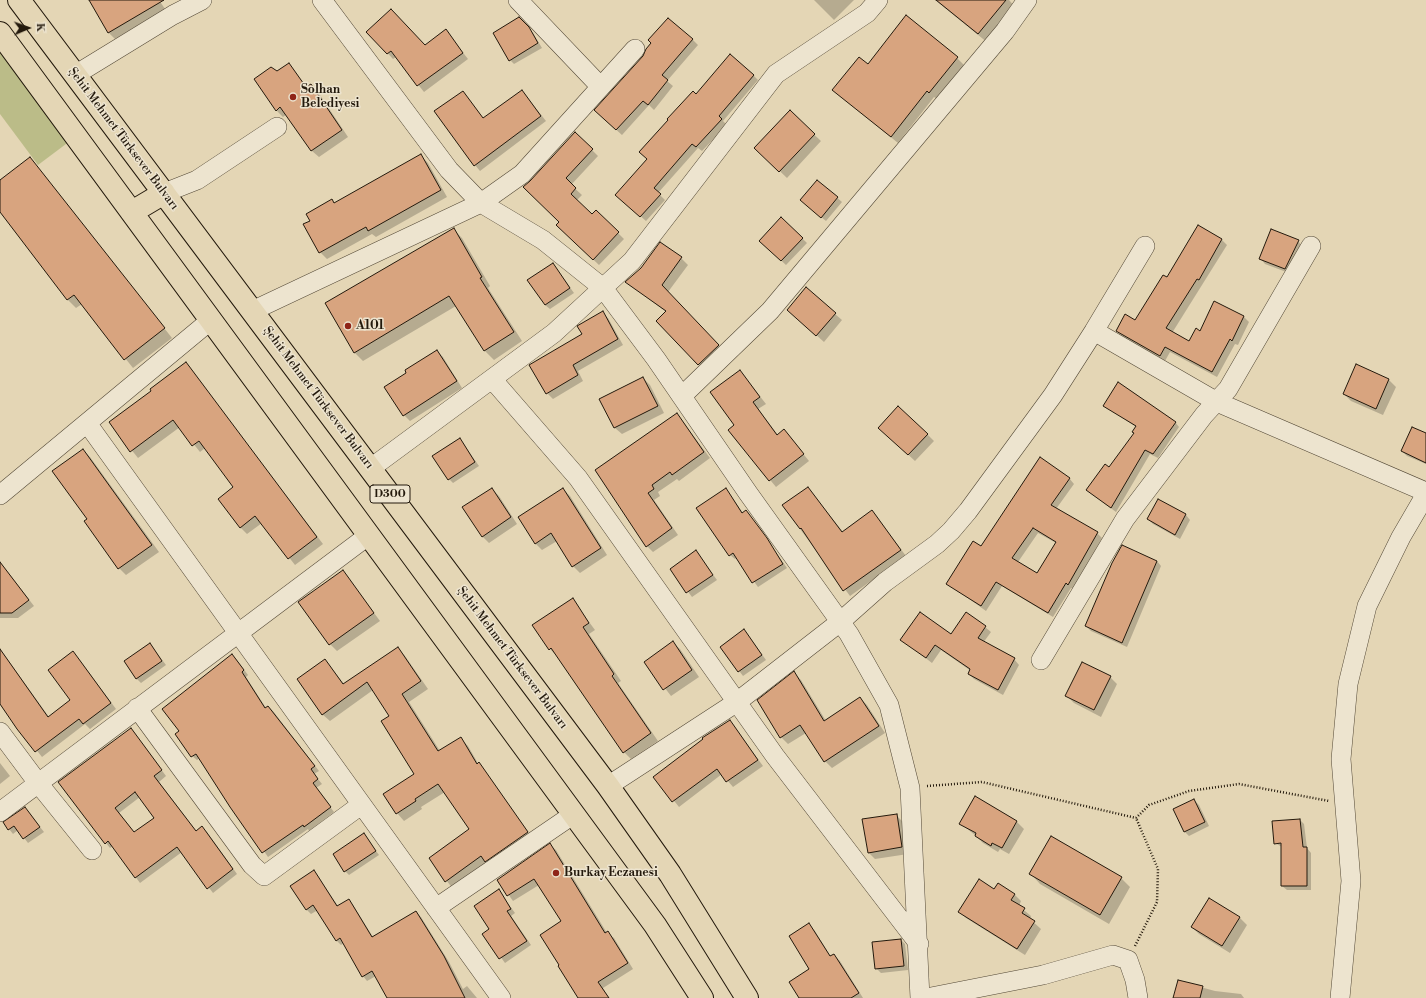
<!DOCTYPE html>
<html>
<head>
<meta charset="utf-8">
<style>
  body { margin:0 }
  #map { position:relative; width:1426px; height:998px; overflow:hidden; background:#e4d6b5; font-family:"Libre Bodoni",serif }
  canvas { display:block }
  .north { position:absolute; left:8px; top:8px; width:40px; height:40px; -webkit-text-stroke:3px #ede4cf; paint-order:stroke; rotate:88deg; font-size:11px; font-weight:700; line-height:16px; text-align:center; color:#23190c }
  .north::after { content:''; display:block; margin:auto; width:14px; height:18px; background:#23190c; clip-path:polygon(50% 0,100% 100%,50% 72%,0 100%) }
</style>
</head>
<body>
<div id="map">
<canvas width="1426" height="998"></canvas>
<div class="north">K</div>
</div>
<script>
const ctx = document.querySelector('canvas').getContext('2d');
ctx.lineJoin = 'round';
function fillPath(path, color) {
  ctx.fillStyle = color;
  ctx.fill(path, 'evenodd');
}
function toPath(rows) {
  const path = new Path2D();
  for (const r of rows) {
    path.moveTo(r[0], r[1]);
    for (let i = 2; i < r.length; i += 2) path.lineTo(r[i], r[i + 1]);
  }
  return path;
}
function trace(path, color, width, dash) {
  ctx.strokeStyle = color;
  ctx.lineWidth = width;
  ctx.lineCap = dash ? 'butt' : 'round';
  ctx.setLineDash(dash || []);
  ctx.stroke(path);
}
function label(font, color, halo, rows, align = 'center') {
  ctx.font = font + ' "Libre Bodoni",serif';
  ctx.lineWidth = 3;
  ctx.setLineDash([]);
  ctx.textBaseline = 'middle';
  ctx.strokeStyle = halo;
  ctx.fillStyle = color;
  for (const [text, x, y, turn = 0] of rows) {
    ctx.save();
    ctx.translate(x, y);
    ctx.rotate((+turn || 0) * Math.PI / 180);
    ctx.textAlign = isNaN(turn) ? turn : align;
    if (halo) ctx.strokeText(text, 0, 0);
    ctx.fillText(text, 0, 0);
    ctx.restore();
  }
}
fillPath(toPath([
  [0,48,70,141,38,165,0,114]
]), '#bbbc88');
fillPath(toPath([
  [90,0,159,0,165,9,115,39,109,33],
  [814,0,854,0,834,20],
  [935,0,1009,0,1016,8,988,43],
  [519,18,533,33,542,48,514,64,510,60],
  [445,30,468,59,424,92,396,57,393,59,368,32,425,46],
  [692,39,698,45,667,81,673,86,654,110,649,105,622,135,601,116],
  [957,58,964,65,937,99,934,97,898,143,833,90,868,65],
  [289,64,307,88,311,85,318,92,348,137,319,157,312,151,287,114,283,117,276,110,277,72],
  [753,75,758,80,723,121,727,125,702,151,698,148,658,193,665,200,646,221,622,200,649,159],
  [522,91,546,121,480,171,475,165,463,92,484,119],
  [790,112,821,141,787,178,763,155],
  [592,150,598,156,571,185,582,195,576,201,592,216,618,233,624,239,599,265,563,231,560,222,531,182],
  [421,156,428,163,447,197,376,237,372,234,327,259,320,252,311,221,332,200,335,204],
  [30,158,172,338,133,368,82,304,76,308,68,300,0,211,0,182],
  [818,181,842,202,826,221,806,205],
  [781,218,807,243,786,265,760,241],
  [1198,226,1222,240,1227,245,1172,333,1190,342,1201,332,1215,303,1244,317,1249,322,1238,345,1235,344,1217,377,1170,352,1165,361,1122,336,1117,331,1135,321,1167,279],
  [453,229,462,238,490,286,488,288,522,341,494,360,485,351,456,306,363,361,354,352],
  [1298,241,1302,246,1289,273,1265,264,1261,259],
  [681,258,688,265,668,292,725,353,706,371,699,364,666,312,627,282],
  [553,264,574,293,550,309,545,305],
  [602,313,608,318,623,345,578,371,583,381,553,399,547,393,583,335],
  [835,314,842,320,824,342,795,316],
  [437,351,443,357,462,388,410,421,404,415,408,373],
  [185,363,323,544,295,565,262,523,247,534,240,527,235,487,205,448,200,452,180,427,138,458,110,423,153,391],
  [1356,365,1389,380,1396,387,1383,415,1351,401,1344,394],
  [740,371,766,404,758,409,778,435,784,430,809,461,776,487,729,430,736,425],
  [643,378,650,385,664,413,622,434,615,428],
  [1104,405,1175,422,1179,427,1158,458,1150,454,1116,512,1092,494,1135,434,1136,427],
  [677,414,710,458,679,481,677,479,658,492,660,496,654,500,678,535,653,552,647,546,596,470],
  [886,434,927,434,934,441,915,461],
  [1426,434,1426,464,1407,456,1402,451],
  [460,439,479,466,453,483,449,479],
  [83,450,90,457,159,552,126,575,119,568,88,520],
  [1069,478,1074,484,1056,509,1097,533,1102,538,1073,589,1071,588,1053,617,1002,586,986,611,947,583],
  [1038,533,1056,543,1038,574,1018,562],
  [808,488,843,532,872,511,906,556,850,596,800,529],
  [492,489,499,496,517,524,489,543,482,536],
  [563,489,570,496,607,555,580,573,573,566,557,541,542,550,535,543],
  [726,489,743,513,750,516,787,568,758,587,737,558,735,559,730,555],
  [1158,500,1186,515,1190,520,1180,539,1153,524,1148,519],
  [696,552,717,580,692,597,671,569],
  [1157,561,1161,566,1127,647,1091,631,1086,626],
  [0,562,34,606,18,618,0,618],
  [343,571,380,621,337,651,330,644],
  [572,599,595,630,589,634,621,681,618,683,658,741,631,759,624,752,557,656,550,649],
  [985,627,991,632,983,643,1014,659,1019,665,1003,695,974,679,969,674,971,671,941,650,932,663,902,640,951,635],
  [744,630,766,660,743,676,721,647],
  [673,643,680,649,699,677,671,696,645,662],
  [150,644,166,665,141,683,136,678],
  [398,648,405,656,428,689,409,702,440,751,460,738,468,746,479,765,534,840,453,889,430,859,471,830,445,792,421,807,422,809,404,821,397,813,415,774,391,716,373,690,330,721,322,714,325,660,344,684],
  [0,649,49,717,72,700,78,658,116,709,90,729,85,724,42,757,0,704],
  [236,659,248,675,246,677,266,708,268,707,273,711,319,771,314,774,322,784,316,788,334,812,309,831,308,829,268,857,200,758,197,760,192,756,180,731],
  [794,673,801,680,826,721,860,698,867,705,885,733,832,768,825,761,806,733,788,744,781,737],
  [1110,677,1117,684,1101,717,1074,703,1067,696],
  [730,721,763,766,733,787,722,774,679,807,655,777],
  [135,734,166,776,159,782,197,832,202,828,207,832,237,874,213,893,182,852,140,883,113,846,110,848,106,843,60,782],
  [140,797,156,818,135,833,119,813],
  [0,763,10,776,0,784],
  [975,798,1017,822,1024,829,1009,854,1000,849,998,852,983,843,976,836,960,823],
  [1194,800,1199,805,1209,826,1189,836,1184,831],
  [25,808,44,832,28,843,18,830,13,834,9,829],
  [896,815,903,822,908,854,875,859,868,852],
  [1300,820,1304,824,1307,848,1311,853,1311,890,1287,890,1282,886,1282,847,1275,843],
  [364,835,379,855,349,875,345,871],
  [550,845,556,850,607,933,614,938,633,969,603,988,609,998,581,998,562,921,539,885,513,901,498,880],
  [314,871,338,906,348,900,353,905,373,937,416,912,421,917,449,962,463,989,467,986,477,998,388,998,376,976,367,981,363,976,344,943,341,945,336,940,318,910,311,914,306,909],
  [1031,874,1121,878,1130,887,1109,924,1040,884],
  [995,890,1014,894,1021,901,1019,906,1031,916,1030,919,1041,929,1025,955,966,918,960,912],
  [499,891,515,913,511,916,531,945,505,963,484,934,490,929],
  [1209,899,1240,918,1247,925,1230,953,1199,934,1192,927],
  [809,925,815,931,831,957,834,955,840,961,863,998,801,998,811,970],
  [901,940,905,944,908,970,881,973,876,968],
  [1178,981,1215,991,1241,994,1244,998,1174,998]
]), '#0003');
const building = toPath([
  [89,0,164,0,108,33,89,0],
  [936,0,1006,0,978,34,936,0],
  [391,9,425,45,446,29,463,53,417,86,391,51,387,54,366,32,391,9],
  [906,15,958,57,929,93,927,91,891,137,832,90,859,57,868,64,906,15],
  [519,17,529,27,538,43,509,61,493,33,519,17],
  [668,18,693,39,662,75,668,80,648,105,643,101,616,130,594,110,643,56,646,49,651,43,648,40,668,18],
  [730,54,754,75,719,116,722,119,696,147,692,144,654,188,661,194,640,217,615,195,647,159,639,152,668,120,667,119,693,91,696,94,730,54],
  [289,63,306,87,311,84,342,130,311,151,280,107,276,111,254,79,271,67,277,71,289,63],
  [522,90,541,116,474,166,434,111,463,91,483,118,522,90],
  [790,110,815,134,779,172,754,148,790,110],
  [575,132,593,149,566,178,576,188,571,194,592,214,596,210,619,232,593,260,556,225,559,222,523,187,530,181,575,132],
  [421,154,441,190,368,231,366,227,319,253,303,224,310,221,306,214,332,199,334,203,421,154],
  [30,157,165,328,124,360,74,295,67,300,0,212,0,180,30,157],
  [817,180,838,197,821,218,800,200,817,180],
  [781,217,803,238,781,261,759,241,781,217],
  [1198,225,1222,239,1199,280,1197,279,1166,328,1189,341,1196,328,1200,331,1214,301,1244,316,1232,341,1230,339,1212,372,1165,347,1160,356,1116,331,1125,314,1135,320,1163,275,1167,277,1198,225],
  [454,228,482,277,480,278,514,332,484,351,449,296,354,353,325,303,454,228],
  [1271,229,1299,240,1285,269,1259,259,1271,229],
  [660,242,682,257,662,285,719,345,698,365,656,321,666,311,625,282,641,268,660,242],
  [553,263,570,288,545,305,527,280,553,263],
  [806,287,836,313,816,336,787,310,806,287],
  [603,311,618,339,573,365,578,375,546,394,529,365,582,334,577,326,603,311],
  [437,350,457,381,403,416,384,387,406,373,405,370,437,350],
  [186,362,317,537,288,559,255,516,240,528,218,499,233,487,199,441,192,446,173,420,130,452,109,422,151,391,150,389,186,362],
  [1356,364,1389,379,1376,409,1343,394,1356,364],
  [740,370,760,397,753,402,777,435,784,429,804,454,769,481,728,430,734,425,710,392,740,370],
  [643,377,658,406,614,428,599,399,643,377],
  [1118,382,1176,422,1153,454,1145,450,1111,508,1086,490,1105,464,1109,467,1134,433,1132,432,1136,426,1103,406,1118,382],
  [898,406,928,434,908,455,878,428,898,406],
  [677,413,704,452,672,475,670,472,652,485,654,489,648,493,672,528,646,547,595,470,677,413],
  [1412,427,1426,433,1426,463,1401,451,1412,427],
  [460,438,475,462,448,480,432,456,460,438],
  [83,449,152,545,118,569,84,521,87,519,52,471,83,449],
  [1040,457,1070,478,1051,505,1098,532,1068,585,1066,583,1048,613,996,582,981,606,946,584,973,541,981,546,1040,457],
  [1033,528,1056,542,1037,573,1012,558,1033,528],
  [808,487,842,532,872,510,901,550,843,591,801,528,800,529,782,505,808,487],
  [492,488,511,517,482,537,462,507,492,488],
  [563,488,601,548,572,567,551,533,535,544,518,517,563,488],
  [726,488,742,513,746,510,767,538,783,564,752,583,733,553,729,556,696,508,726,488],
  [1158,499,1186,514,1175,535,1147,519,1158,499],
  [1122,545,1157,561,1122,643,1085,626,1112,563,1122,545],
  [696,550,713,575,686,593,670,569,696,550],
  [0,562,29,600,12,613,0,613,0,562],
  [343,570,374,613,329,645,298,602,343,570],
  [573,598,589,623,583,627,614,674,612,676,651,733,623,753,551,648,549,650,532,625,573,598],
  [920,612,951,634,966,612,986,626,978,638,1015,658,998,690,968,674,970,669,935,645,926,658,900,640,920,612],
  [744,629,762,655,738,672,720,647,744,629],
  [673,641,692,670,663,690,644,662,673,641],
  [150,643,162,661,136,679,124,661,150,643],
  [398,647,421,681,402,694,438,751,461,737,477,764,479,762,528,832,485,862,481,856,445,882,429,858,469,829,438,784,415,799,416,801,396,814,383,794,414,774,381,721,389,716,367,682,322,715,297,679,325,659,343,684,398,647],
  [0,649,48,717,70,700,48,670,73,651,111,703,83,724,79,719,35,752,17,729,0,704,0,649],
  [232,654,244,670,242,672,265,708,268,706,315,766,311,769,318,779,313,783,331,807,304,827,303,825,262,853,230,807,196,754,191,757,175,734,179,731,162,709,232,654],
  [1082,662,1111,676,1094,710,1065,696,1082,662],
  [794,671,824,721,860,697,879,726,824,762,800,725,780,738,757,700,794,671],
  [730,720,758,760,726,782,717,769,672,802,653,777,703,739,702,738,730,720],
  [131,728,162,770,154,776,196,831,202,826,233,869,207,889,177,847,135,878,108,841,105,844,58,782,131,728],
  [135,792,154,818,134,832,115,808,135,792],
  [975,796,1017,821,1002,848,992,843,991,846,975,836,976,833,959,824,975,796],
  [1194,799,1205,822,1184,832,1173,809,1194,799],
  [25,807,40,827,23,839,14,826,8,830,3,822,25,807],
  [897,814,902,847,868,853,862,819,897,814],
  [1300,819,1303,847,1307,847,1307,886,1281,886,1281,843,1274,844,1272,821,1300,819],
  [364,833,376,851,344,872,333,854,364,833],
  [1051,836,1122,877,1100,915,1029,874,1051,836],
  [550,843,605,933,608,931,628,963,598,982,609,998,578,998,558,966,559,965,540,935,561,921,534,879,507,896,497,880,550,843],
  [314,870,337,906,349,899,372,937,416,911,444,956,465,998,387,998,372,971,362,977,340,938,336,941,313,905,306,910,290,886,314,870],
  [979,879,994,889,998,883,1015,894,1011,900,1025,908,1022,913,1035,921,1017,949,958,912,979,879],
  [499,889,511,909,507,911,527,941,499,959,482,934,489,929,474,906,499,889],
  [1209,898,1240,917,1222,946,1191,927,1209,898],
  [809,923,830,956,834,954,859,993,851,998,799,998,789,982,809,969,789,936,809,923],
  [901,939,904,966,875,969,872,942,901,939],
  [1178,980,1203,986,1200,998,1173,998,1178,980]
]);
fillPath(building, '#d8a47f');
trace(building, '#23190c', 1);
const minor = toPath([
  [322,0,449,170,481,203,543,240,603,288,656,359,748,493,849,634,889,705,910,788,920,998],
  [518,0,600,86],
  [75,75,173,15,202,0],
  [164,193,197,180,277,127],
  [252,311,481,203,522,174,635,49],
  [1094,331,1217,402,1426,492],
  [492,379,578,478,775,756,919,944],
  [682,396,770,311,1005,31,1027,0],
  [87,423,501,998],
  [371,468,554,333,632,261,776,74,867,13,878,0],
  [0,495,211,320],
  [1041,660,1125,519,1204,415,1228,389,1311,246],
  [137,708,252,865,264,876,361,805],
  [0,732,38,783,92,850],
  [608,786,737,702,840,622,885,582,937,544,951,531,968,511,1053,395,1094,331,1145,246],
  [0,812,369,535],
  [436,908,574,814],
  [926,998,1043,975,1113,955,1128,960,1135,980,1138,998],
  [1340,998,1351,881,1341,759,1348,684,1367,606,1401,537,1426,494]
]);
const highway = toPath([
  [19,0,608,786,670,874,747,998],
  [0,33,655,925,702,998],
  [132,212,164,193]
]);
trace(minor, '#534836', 20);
trace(highway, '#23190c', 24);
trace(toPath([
  [927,786,982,782,1136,818],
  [1136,818,1149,805,1189,791,1239,784,1329,801],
  [1135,946,1157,902,1158,869,1136,818]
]), '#23190c', 2.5, [1, 2]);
trace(minor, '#ede4cf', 19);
trace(highway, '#e4d6b5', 22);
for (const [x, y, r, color] of [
  [293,97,4,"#8f2418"],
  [348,326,4,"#8f2418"],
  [556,873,4,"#8f2418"]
]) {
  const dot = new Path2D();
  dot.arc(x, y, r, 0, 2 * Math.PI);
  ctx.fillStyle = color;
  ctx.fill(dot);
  trace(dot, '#ede4cf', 1.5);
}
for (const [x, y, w] of [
  [390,494,40]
]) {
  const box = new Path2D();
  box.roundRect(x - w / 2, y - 9, w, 18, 3);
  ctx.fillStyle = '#ede4cf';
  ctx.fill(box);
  trace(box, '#23190c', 1);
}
label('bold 11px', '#23190c', null, [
  ["D300",390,494]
]);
label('bold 12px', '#23190c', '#ede4cf', [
  ["Solhan",301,90],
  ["Belediyesi",301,104],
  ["A101",356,326],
  ["Burkay Eczanesi",564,873]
], 'left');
label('12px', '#23190c', '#ede4cf', [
  ["Şehit Mehmet Türksever Bulvarı",123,139,53],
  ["Şehit Mehmet Türksever Bulvarı",318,398,53],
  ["Şehit Mehmet Türksever Bulvarı",512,658,53]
]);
</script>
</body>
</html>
